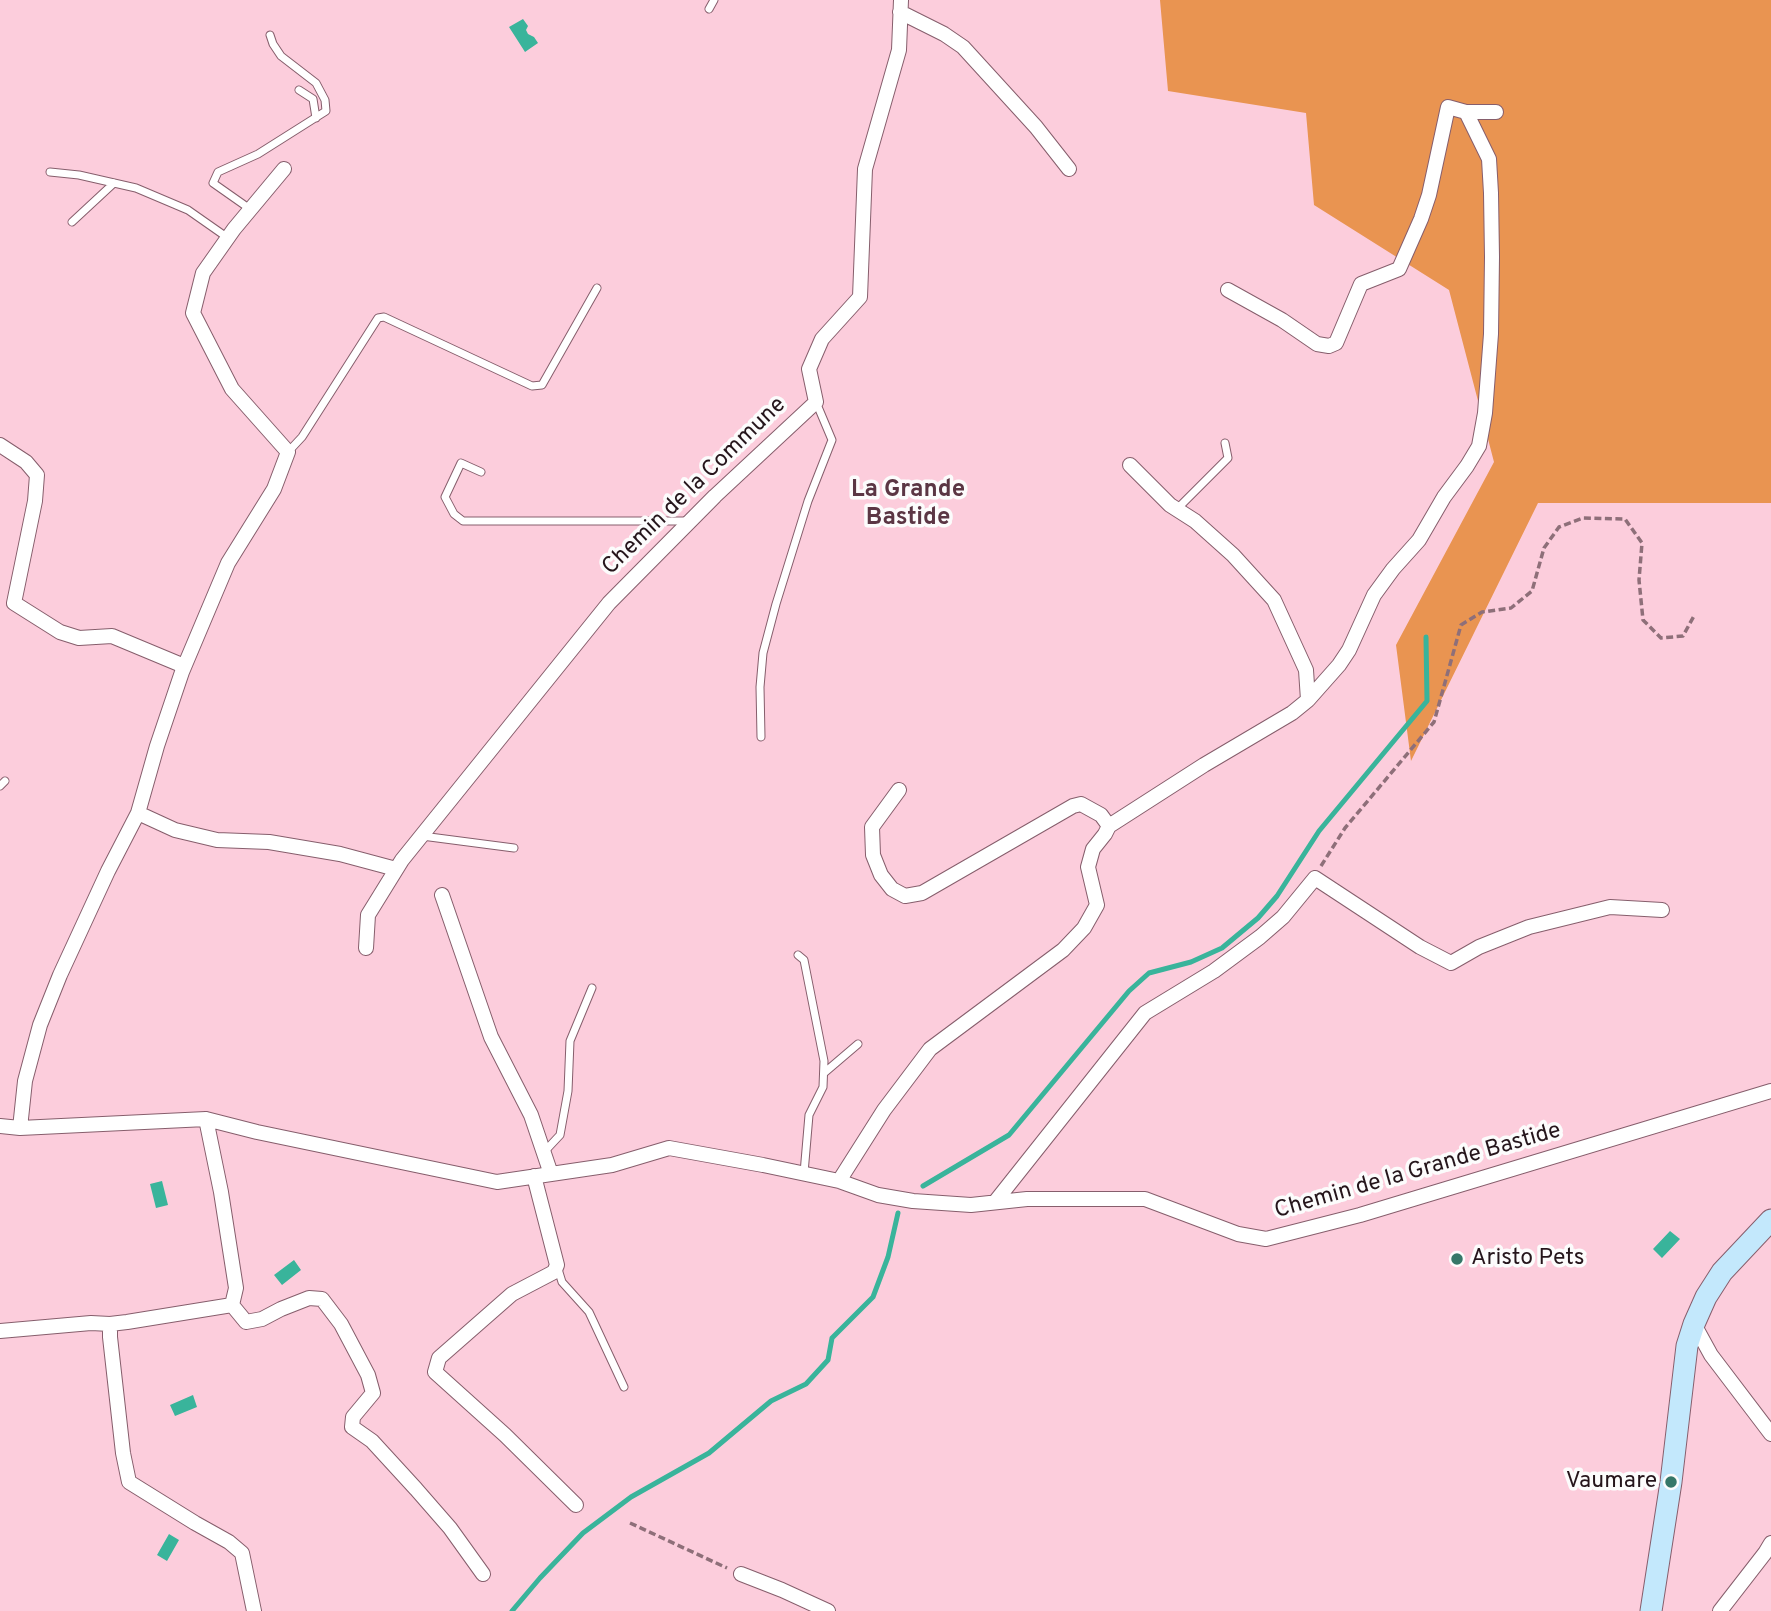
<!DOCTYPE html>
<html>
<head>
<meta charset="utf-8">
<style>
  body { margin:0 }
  canvas { display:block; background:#fccddc }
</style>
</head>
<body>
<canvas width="1771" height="1611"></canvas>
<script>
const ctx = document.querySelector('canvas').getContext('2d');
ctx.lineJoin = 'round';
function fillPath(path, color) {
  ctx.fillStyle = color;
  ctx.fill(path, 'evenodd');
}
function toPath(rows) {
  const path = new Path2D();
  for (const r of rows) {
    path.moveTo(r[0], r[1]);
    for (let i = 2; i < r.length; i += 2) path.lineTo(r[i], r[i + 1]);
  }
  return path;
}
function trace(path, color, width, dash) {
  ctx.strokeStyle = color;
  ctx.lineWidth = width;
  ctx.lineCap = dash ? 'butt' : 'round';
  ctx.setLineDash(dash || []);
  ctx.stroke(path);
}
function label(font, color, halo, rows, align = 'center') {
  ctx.font = font + ' Overpass,sans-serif';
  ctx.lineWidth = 7;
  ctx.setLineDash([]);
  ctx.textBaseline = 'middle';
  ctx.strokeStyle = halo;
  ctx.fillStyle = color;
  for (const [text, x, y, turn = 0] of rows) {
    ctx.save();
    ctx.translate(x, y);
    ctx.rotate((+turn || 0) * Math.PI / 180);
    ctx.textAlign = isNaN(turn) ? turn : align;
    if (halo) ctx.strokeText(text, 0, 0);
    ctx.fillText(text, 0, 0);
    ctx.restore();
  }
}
fillPath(toPath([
  [1160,0,1771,0,1771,503,1538,503,1411,761,1396,645,1494,462,1449,290,1314,205,1306,113,1168,91]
]), '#e99451');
fillPath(toPath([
  [523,19,528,26,526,30,528,34,534,37,538,43,525,52,509,27],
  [162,1181,168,1205,156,1208,150,1184],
  [1670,1231,1680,1239,1662,1258,1653,1249],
  [294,1260,301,1270,282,1285,274,1275],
  [193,1395,197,1407,175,1416,170,1405],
  [169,1534,179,1540,167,1561,157,1555]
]), '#39b49b');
trace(toPath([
  [923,1186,1009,1135,1129,991,1149,973,1191,962,1222,948,1258,918,1277,896,1319,831,1427,701,1426,637],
  [512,1611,540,1578,583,1533,631,1497,709,1453,771,1401,806,1384,828,1360,832,1338,873,1297,888,1257,898,1213]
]), '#39b49b', 5);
const lane = toPath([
  [709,9,714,0],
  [299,90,313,99,316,118],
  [50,172,79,175,136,188,188,210,228,238],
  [250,209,213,183,218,172,258,154,326,111,325,100,316,83,281,56,273,44,270,35],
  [72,222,114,183],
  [288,452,302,437,378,318,384,317,532,386,542,385,597,288],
  [481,472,461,463,445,497,454,514,463,521,690,521],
  [1177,509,1228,458,1225,443],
  [761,737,760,687,763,653,776,604,808,501,832,440,816,402],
  [0,786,5,781],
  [422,836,514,848],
  [798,955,804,960,824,1061,823,1087,809,1115,804,1173],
  [824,1073,858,1044],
  [545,1151,560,1135,568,1091,570,1041,592,988],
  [558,1269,562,1282,589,1312,624,1387]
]);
const street = toPath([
  [900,12,944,34,963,47,1036,127,1069,169],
  [1228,290,1282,320,1317,344,1329,346,1336,343,1361,284,1399,269,1421,219,1429,195,1448,107,1466,112,1496,112],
  [0,445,26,462,37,475,35,501,14,603,60,632,79,638,112,636,184,666],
  [1308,700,1339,665,1349,650,1374,595,1393,569,1419,540,1444,497,1467,466,1479,446,1485,413,1491,334,1492,257,1491,193,1489,159,1466,112],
  [899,790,872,827,873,855,881,875,892,889,905,896,922,893,1073,806,1081,804,1101,815,1109,826],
  [138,813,175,830,217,840,269,842,340,854,396,869],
  [442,895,491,1037,531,1115,551,1174],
  [366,948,368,915,402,860,609,603,715,496,816,402,809,369,822,339,860,297,865,169,899,50,901,0],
  [0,1126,20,1128,206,1119,257,1132,497,1182,612,1165,669,1148,763,1165,839,1181,878,1195,913,1201,971,1205,1027,1199,1145,1199,1238,1234,1266,1239,1360,1215,1771,1091],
  [20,1128,25,1081,40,1025,60,975,108,871,138,813,157,746,182,672,228,563,274,489,288,452,232,389,193,313,203,273,234,229,284,169],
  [534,1176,557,1265,554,1272,512,1294,439,1358,435,1372,505,1435,576,1505],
  [839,1181,884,1110,930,1049,1063,950,1084,928,1097,905,1088,867,1093,849,1105,834,1109,826,1204,765,1292,713,1308,700,1306,670,1274,600,1233,555,1195,521,1170,505,1130,465],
  [995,1202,1145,1013,1214,971,1260,937,1283,917,1315,878,1420,947,1451,963,1479,947,1529,927,1610,907,1662,910],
  [232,1305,246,1322,262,1319,281,1309,309,1298,322,1299,341,1324,368,1375,373,1393,353,1417,352,1427,372,1441,416,1489,450,1528,483,1574],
  [110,1324,110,1337,123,1453,129,1482,195,1523,229,1542,242,1553,254,1611],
  [1694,1324,1711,1355,1771,1434],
  [0,1331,91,1323,110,1324,127,1322,232,1305,236,1288,221,1192,206,1119],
  [741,1574,782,1590,828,1611],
  [1720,1611,1765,1553,1771,1543]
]);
const secondary = toPath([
  [1651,1611,1671,1482,1687,1346,1694,1324,1706,1297,1722,1272,1771,1220]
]);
trace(lane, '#865e6c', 9);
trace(street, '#865e6c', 16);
trace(secondary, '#865e6c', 23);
trace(toPath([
  [1321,866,1345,828,1434,722,1461,625,1482,612,1511,608,1532,591,1544,548,1559,527,1583,518,1625,519,1642,543,1639,580,1643,620,1661,638,1683,636,1695,614],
  [630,1523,727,1568]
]), '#8e6f79', 3.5, [7, 3.5]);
trace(lane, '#fff', 7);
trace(street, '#fff', 14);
trace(secondary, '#c3e8fc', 21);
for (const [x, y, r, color] of [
  [1457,1259,7,"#357768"],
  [1671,1482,7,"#357768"]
]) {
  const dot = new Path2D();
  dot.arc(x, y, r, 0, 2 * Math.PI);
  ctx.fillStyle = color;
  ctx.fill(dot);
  trace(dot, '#fcfcfc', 2.5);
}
label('23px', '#25151b', '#fcfcfc', [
  ["Chemin de la Commune",695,487,-44],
  ["Chemin de la Grande Bastide",1418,1172,-16]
]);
label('23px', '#25151b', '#fcfcfc', [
  ["Aristo Pets",1471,1259],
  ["Vaumare",1657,1482,"right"]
], 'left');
label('bold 24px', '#5b3644', '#fcfcfc', [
  ["La Grande",908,491],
  ["Bastide",908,519]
]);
</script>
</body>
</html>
